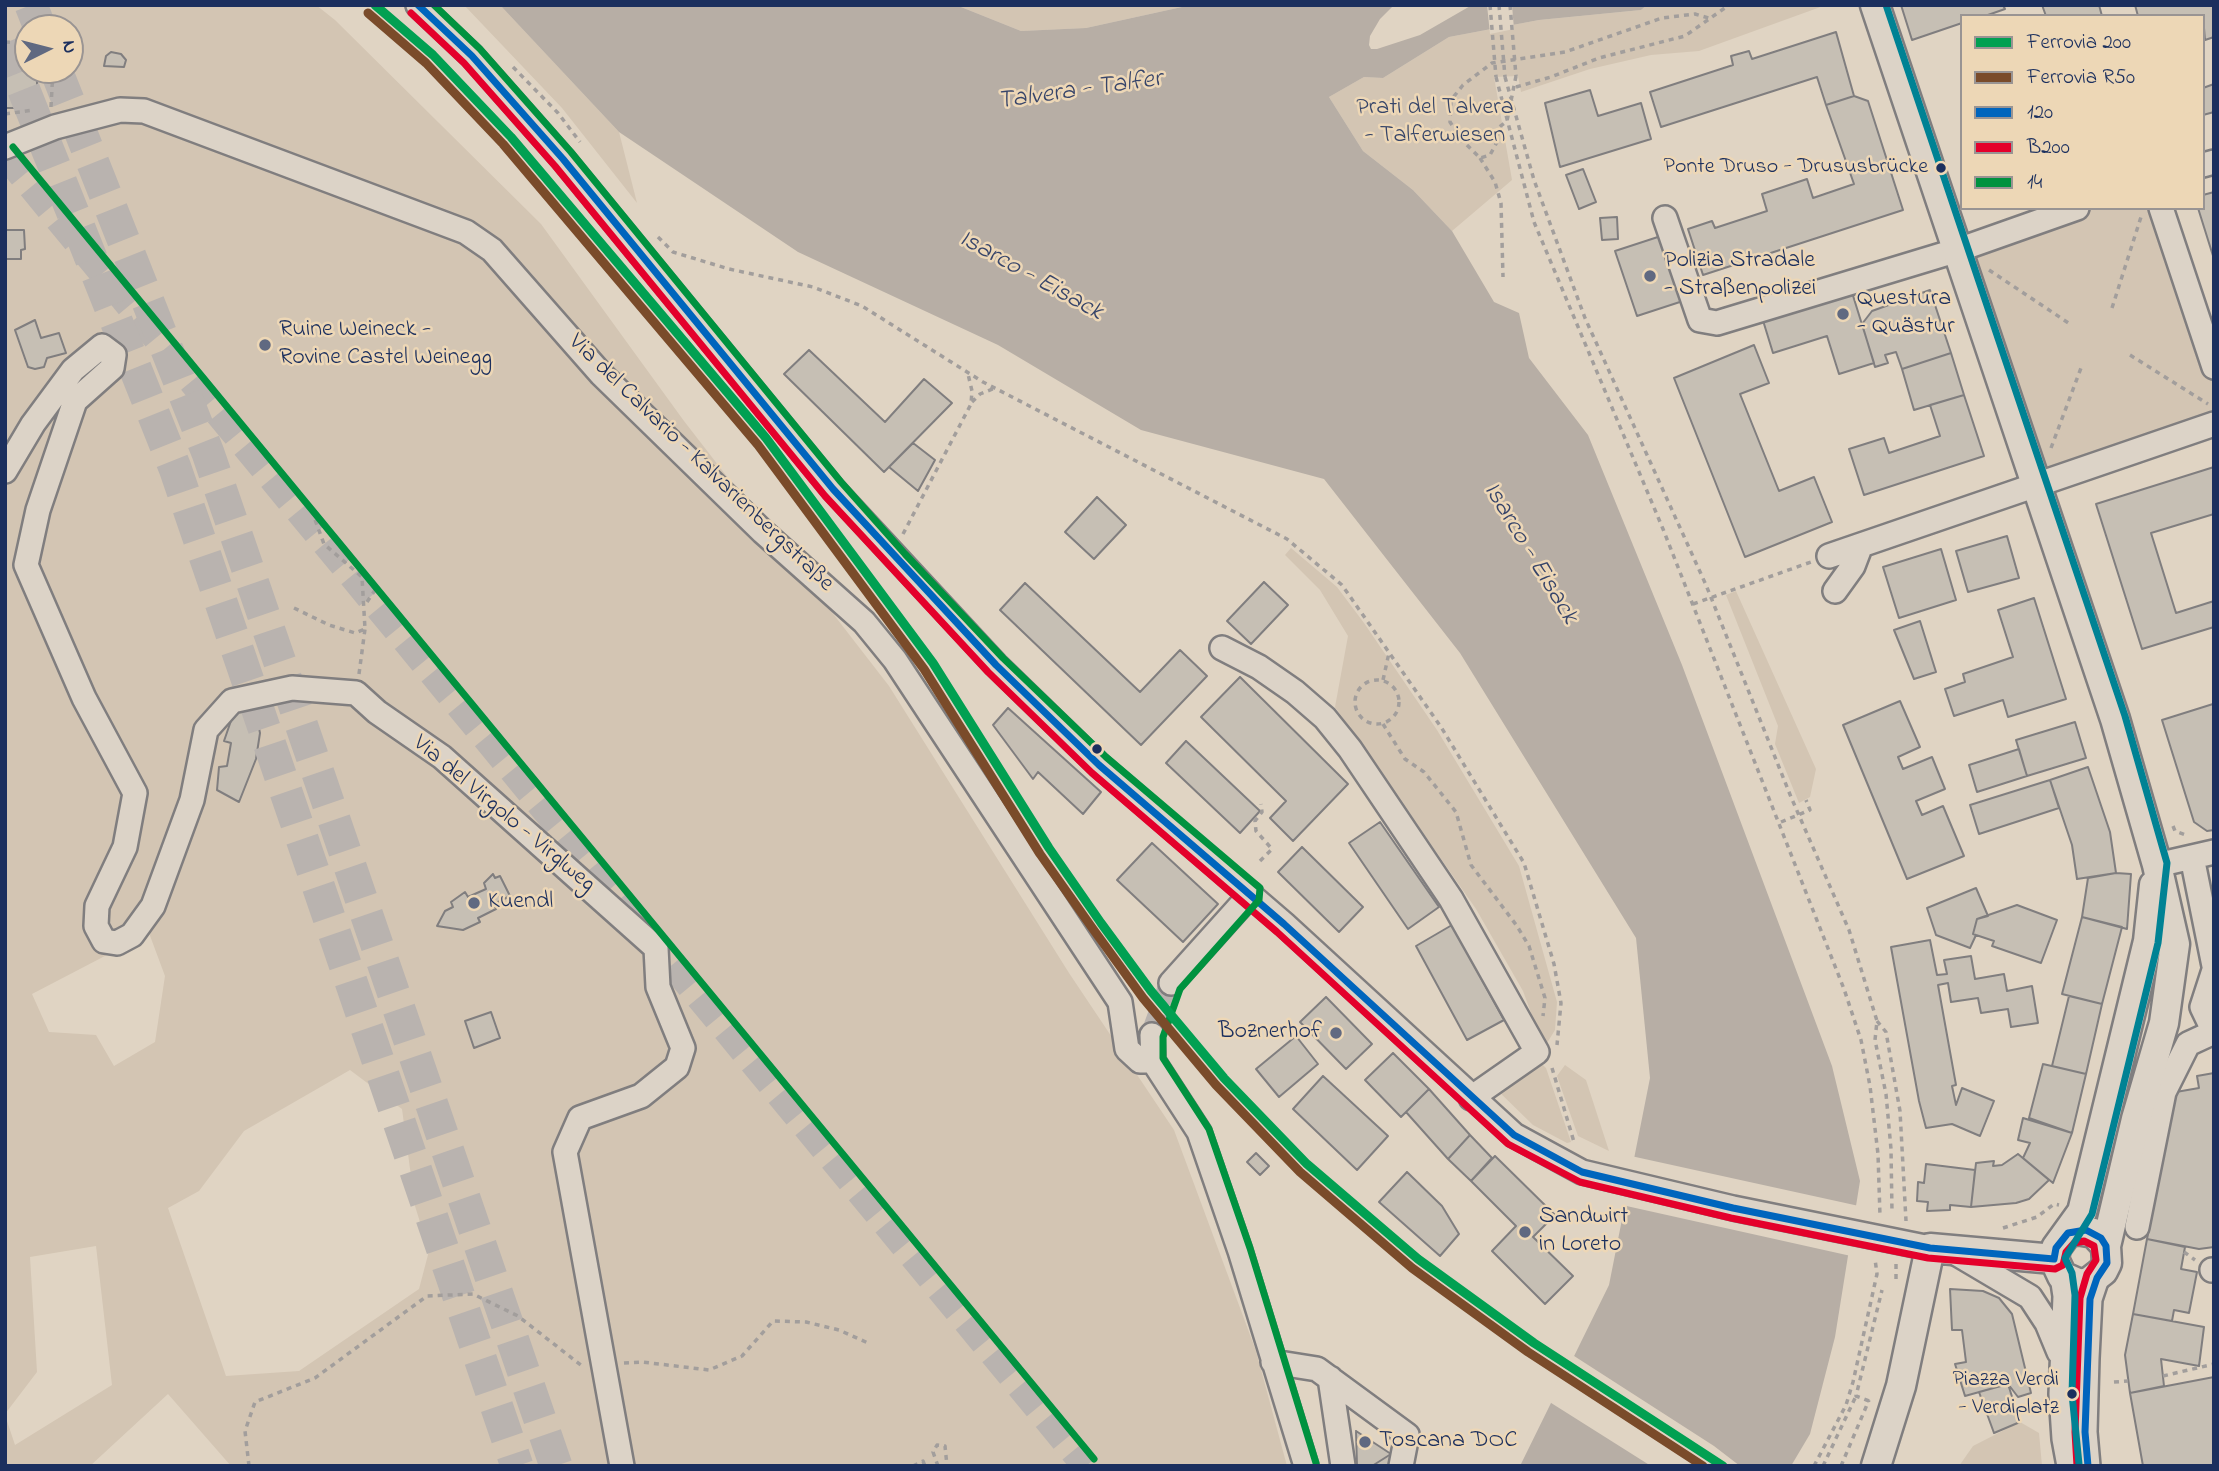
<!DOCTYPE html>
<html>
<head>
<meta charset="utf-8">
<style>
  body { margin:0 }
  #map { position:relative; width:2219px; height:1471px; overflow:hidden; background:#e0d4c3; font-family:"Indie Flower",sans-serif }
  canvas { display:block }
  .frame { position:absolute; inset:0; border:7px solid #1b2f5e; pointer-events:none }
  .legend { position:absolute; left:1960px; top:14px; width:245px; height:196px; box-sizing:border-box; background:#edd7b6; border:2px solid #999493; margin:0; padding:9px 12px; list-style:none; font-size:21px; color:#1b2f5e }
  .legend li { display:flex; align-items:center; gap:14px; height:35px }
  .legend b { width:35px; border:2px solid #999493 }
  .north { position:absolute; left:14px; top:14px; width:70px; height:70px; box-sizing:border-box; background:#edd7b6; border:2px solid #999493; border-radius:50%; rotate:84deg; font-size:19px; font-weight:700; line-height:28px; text-align:center; color:#1b2f5e }
  .north::after { content:''; display:block; margin:auto; width:24px; height:32px; background:#606981; clip-path:polygon(50% 0,100% 100%,50% 72%,0 100%) }
</style>
</head>
<body>
<div id="map">
<canvas width="2219" height="1471"></canvas>
<div class="frame"></div>
<ul class="legend">
<li><b style="height:9px;background:#01a052"></b>Ferrovia 200</li>
<li><b style="height:9px;background:#7a4b2a"></b>Ferrovia R50</li>
<li><b style="height:9px;background:#0065bd"></b>120</li>
<li><b style="height:9px;background:#e4002b"></b>B200</li>
<li><b style="height:9px;background:#00923f"></b>14</li>
</ul>
<div class="north">N</div>
</div>
<script>
const ctx = document.querySelector('canvas').getContext('2d');
ctx.lineJoin = 'round';
function fillPath(path, color) {
  ctx.fillStyle = color;
  ctx.fill(path, 'evenodd');
}
function toPath(rows) {
  const path = new Path2D();
  for (const r of rows) {
    if (r.length === 3) {
      path.moveTo(r[0] + r[2], r[1]);
      path.arc(r[0], r[1], r[2], 0, 2 * Math.PI);
      continue;
    }
    path.moveTo(r[0], r[1]);
    for (let i = 2; i < r.length; i += 2) path.lineTo(r[i], r[i + 1]);
  }
  return path;
}
function trace(path, color, width, dash) {
  ctx.strokeStyle = color;
  ctx.lineWidth = width;
  ctx.lineCap = dash ? 'butt' : 'round';
  ctx.setLineDash(dash || []);
  ctx.stroke(path);
}
function label(font, color, halo, rows, align = 'center') {
  ctx.font = font + ' "Indie Flower",sans-serif';
  ctx.lineWidth = 5;
  ctx.setLineDash([]);
  ctx.textBaseline = 'middle';
  ctx.strokeStyle = halo;
  ctx.fillStyle = color;
  for (const [text, x, y, turn = 0] of rows) {
    ctx.save();
    ctx.translate(x, y);
    ctx.rotate((+turn || 0) * Math.PI / 180);
    ctx.textAlign = isNaN(turn) ? turn : align;
    if (halo) ctx.strokeText(text, 0, 0);
    ctx.fillText(text, 0, 0);
    ctx.restore();
  }
}
fillPath(toPath([
  [5,5,316,5,335,20,541,224,684,421,889,686,1069,973,1174,1130,1256,1351,1287,1466,231,1466,168,1394,90,1466,5,1466,5,1415,15,1445,112,1385,96,1246,30,1257,37,1372,5,1414],
  [28,28,70,28,70,70,28,70],
  [149,933,165,976,155,1042,114,1066,96,1035,49,1032,32,994],
  [350,1070,402,1109,415,1206,429,1251,419,1289,299,1371,226,1376,168,1208,199,1191,244,1131],
  [464,5,500,5,619,132,637,203,562,108],
  [956,5,1191,5,1086,28,1021,31],
  [1647,5,1826,5,1699,51,1651,55,1590,69,1521,92,1518,76,1494,77,1512,180,1452,231,1413,190,1363,151,1329,97,1364,77,1383,78,1449,37,1539,20,1641,10],
  [2077,208,2161,208,2214,367,2214,424,2037,483,1958,250],
  [1291,548,1337,587,1364,623,1437,730,1519,866,1557,1002,1555,1030,1544,1048,1523,991,1476,909,1335,707,1348,636,1320,590,1285,555],
  [1736,591,1816,769,1810,797,1799,803,1775,744,1778,726,1726,595],
  [1537,1059,1546,1068,1571,1142,1567,1143,1533,1125,1492,1085],
  [1565,1065,1586,1080,1609,1151,1578,1136,1557,1076],
  [2020,1422,2039,1433,2042,1466,1959,1466,1973,1446]
]), '#d3c5b3');
fillPath(toPath([
  [500,5,956,5,1021,31,1086,28,1191,5,1394,5,1380,19,1370,36,1369,45,1371,49,1377,49,1420,35,1472,5,1647,5,1641,10,1539,20,1449,37,1383,78,1364,77,1329,97,1363,151,1413,190,1452,231,1494,302,1519,313,1529,358,1588,435,1682,665,1832,1066,1860,1181,1835,1337,1810,1434,1791,1466,1520,1466,1609,1285,1650,1078,1636,938,1460,653,1324,479,1141,430,998,345,798,252,619,132]
]), '#b7aea5');
fillPath(toPath([
  [1487,5,1512,5,1514,29,1490,34],
  [1631,1156,1859,1206,1851,1256,1622,1205],
  [1571,1354,1714,1446,1740,1466,1651,1466,1548,1401]
]), '#e0d4c3');
const building = toPath([
  [1901,5,2003,5,2005,9,1985,16,1962,16,1962,23,1912,40,1901,5],
  [2042,5,2099,5,2102,16,2046,16,2042,5],
  [2135,5,2214,5,2214,37,2205,40,2203,16,2138,16,2135,5],
  [1836,32,1854,96,1826,105,1817,77,1661,127,1650,92,1733,65,1731,56,1749,51,1752,59,1836,32],
  [5,52,21,52,28,70,37,70,37,97,28,97,21,103,20,108,5,108,5,52],
  [111,52,121,54,126,60,124,67,104,66,106,56,111,52],
  [2214,84,2214,112,2203,115,2203,88,2214,84],
  [1590,90,1598,116,1641,103,1651,139,1560,167,1545,103,1590,90],
  [1854,96,1868,101,1903,210,1703,275,1688,229,1712,221,1715,228,1767,211,1762,194,1807,179,1813,198,1854,184,1826,105,1854,96],
  [1583,169,1596,202,1579,209,1566,175,1583,169],
  [2214,192,2214,259,2198,208,2203,208,2203,195,2214,192],
  [1617,217,1618,239,1602,240,1600,218,1617,217],
  [5,230,24,230,25,249,21,250,21,259,5,259,5,230],
  [1664,235,1686,300,1637,316,1615,251,1664,235],
  [1850,286,1874,363,1839,374,1827,336,1773,353,1761,314,1850,286],
  [1930,290,1951,353,1902,369,1896,352,1885,355,1888,363,1875,367,1862,324,1872,311,1930,290],
  [35,320,41,338,59,333,66,353,47,358,44,367,35,369,28,367,15,330,35,320],
  [1754,345,1769,383,1740,394,1779,491,1814,477,1832,522,1745,557,1674,378,1754,345],
  [809,350,885,422,924,379,952,403,884,472,784,374,809,350],
  [1951,353,1964,395,1914,410,1902,369,1951,353],
  [1964,395,1984,456,1864,495,1849,449,1884,438,1889,453,1940,436,1930,405,1964,395],
  [913,443,935,460,918,491,889,467,913,443],
  [2214,467,2214,514,2151,533,2176,613,2214,601,2214,627,2142,649,2096,504,2214,467],
  [1097,497,1126,525,1094,559,1065,532,1097,497],
  [2007,536,2019,578,1968,592,1956,551,2007,536],
  [1941,549,1956,600,1899,618,1883,567,1941,549],
  [1264,582,1288,605,1251,644,1227,621,1264,582],
  [1025,583,1140,692,1180,650,1207,676,1141,745,1000,610,1025,583],
  [2034,598,2066,699,2008,717,2003,700,1954,716,1945,689,1965,682,1963,674,2013,657,1998,610,2034,598],
  [1920,621,1936,672,1914,679,1894,630,1920,621],
  [1240,677,1348,784,1293,841,1270,818,1286,801,1201,717,1240,677],
  [1900,701,1920,747,1898,757,1903,769,1932,757,1945,789,1916,801,1922,815,1943,806,1964,856,1907,879,1843,725,1900,701],
  [2213,704,2214,830,2207,831,2194,822,2162,720,2213,704],
  [1008,708,1101,792,1083,814,1038,772,1033,779,993,725,1008,708],
  [258,709,261,718,257,719,260,733,256,759,239,802,217,790,219,767,227,766,231,743,224,741,234,712,258,709],
  [2075,722,2086,758,2027,776,2016,740,2075,722],
  [1186,741,1260,811,1240,833,1166,763,1186,741],
  [2019,749,2027,776,1977,792,1969,765,2019,749],
  [2088,767,2110,832,2116,873,2077,879,2072,845,2050,780,2088,767],
  [2050,780,2059,808,1979,834,1970,805,2050,780],
  [1380,822,1439,907,1408,929,1349,843,1380,822],
  [1152,843,1218,904,1183,942,1117,880,1152,843],
  [1302,847,1363,907,1339,932,1278,872,1302,847],
  [2116,873,2131,874,2127,929,2082,917,2088,878,2116,873],
  [493,874,495,878,500,876,510,896,494,904,496,909,478,918,480,922,463,930,437,926,445,911,453,907,451,902,465,892,468,897,486,889,484,883,493,874],
  [1976,888,1988,916,1977,919,1973,934,1976,935,1970,948,1936,935,1927,908,1976,888],
  [2017,905,2057,920,2041,963,1992,946,1994,941,1973,934,1977,919,2017,905],
  [2082,917,2122,927,2102,1004,2062,994,2082,917],
  [1452,925,1504,1020,1467,1040,1416,946,1452,925],
  [1930,940,1937,975,1947,974,1944,960,1971,956,1975,979,2004,974,2007,991,2032,986,2038,1023,2011,1027,2008,1009,1981,1013,1978,998,1951,1002,1948,983,1938,985,1956,1085,1952,1086,1956,1105,1962,1088,1994,1101,1980,1136,1952,1124,1926,1128,1919,1101,1891,947,1930,940],
  [2069,996,2102,1004,2086,1074,2052,1066,2069,996],
  [1326,997,1372,1044,1346,1069,1300,1022,1326,997],
  [491,1012,500,1038,474,1048,465,1021,491,1012],
  [1296,1036,1318,1064,1279,1097,1256,1069,1296,1036],
  [1393,1053,1429,1089,1401,1117,1365,1080,1393,1053],
  [2043,1064,2086,1074,2072,1133,2029,1118,2043,1064],
  [2214,1073,2214,1247,2199,1249,2147,1239,2176,1092,2199,1088,2197,1076,2214,1073],
  [1323,1076,1388,1136,1357,1170,1293,1109,1323,1076],
  [1429,1089,1470,1135,1448,1159,1406,1112,1429,1089],
  [2023,1118,2072,1133,2053,1183,2023,1158,2030,1143,2018,1140,2023,1118],
  [1470,1135,1492,1158,1471,1181,1448,1159,1470,1135],
  [1256,1153,1269,1166,1260,1175,1247,1162,1256,1153],
  [2018,1154,2049,1180,2029,1199,2016,1203,1971,1207,1976,1163,1994,1161,1993,1166,2002,1165,2018,1154],
  [1495,1156,1555,1215,1533,1237,1573,1276,1545,1304,1492,1251,1516,1226,1471,1181,1495,1156],
  [1926,1164,1975,1170,1971,1207,1950,1205,1950,1210,1927,1211,1928,1202,1917,1201,1918,1182,1924,1183,1926,1164],
  [1407,1172,1442,1206,1459,1234,1440,1256,1379,1202,1407,1172],
  [2147,1239,2185,1247,2181,1269,2197,1272,2189,1313,2174,1310,2172,1321,2133,1314,2147,1239],
  [1950,1289,1983,1291,1999,1298,2012,1314,2031,1393,2018,1397,2008,1384,1965,1396,1955,1364,1966,1362,1962,1330,1952,1330,1950,1289],
  [2133,1314,2204,1327,2199,1366,2161,1359,2164,1386,2130,1393,2125,1355,2133,1314],
  [2214,1377,2214,1466,2143,1466,2130,1393,2214,1377],
  [2008,1384,2020,1422,1994,1433,1979,1392,2008,1384],
  [1356,1431,1391,1454,1372,1466,1357,1466,1356,1431],
  [1391,1454,1391,1466,1372,1466,1391,1454]
]);
fillPath(building, '#c6bfb4');
trace(building, '#807e7f', 2);
trace(toPath([
  [1152,1035,1171,983]
]), '#b9b3af', 23, [23, 11]);
trace(toPath([
  [5,154,1086,1466]
]), '#b9b3af', 28, [28, 14]);
trace(toPath([
  [31,5,40,28],
  [5,43,175,468,517,1466],
  [56,70,208,453,556,1466]
]), '#b9b3af', 33, [33, 17]);
const minor = toPath([
  [418,5,472,56,563,159,833,489,996,665,1099,765,1284,924,1514,1135,1582,1172,1733,1208,1930,1248],
  [5,147,55,127,120,110,144,111,466,232,492,250,601,374,763,532,864,622,895,660,1120,1002,1127,1049,1140,1061,1153,1061],
  [2203,165,2214,162],
  [2161,208,2214,367],
  [1665,218,1700,320,1717,323,1958,250,2077,208],
  [5,471,33,424,73,370,102,346,114,355,112,368,75,401,38,510,26,565,84,698,135,793,125,847,97,906,96,926,104,941,117,943,132,935,153,906,192,800,206,730,232,701,292,688,356,693,377,712,442,757,656,948,658,987,683,1048,677,1067,641,1096,580,1118,565,1152,622,1466],
  [1829,556,2214,424],
  [1835,591,1853,566,1861,545],
  [1222,648,1259,667,1295,692,1325,718,1350,749,1451,899,1537,1052,1471,1098],
  [2192,857,2214,966],
  [2157,865,2214,852],
  [1171,983,1251,894],
  [1152,1035,1153,1061,1199,1132,1240,1251,1306,1466],
  [2137,1227,2164,1092,2188,1044,2214,1032,2202,1007,2214,970],
  [1954,1252,2030,1297,2047,1323,2059,1352],
  [2212,1270,2214,1270],
  [2062,1276,2065,1296,2061,1394,2064,1439,2069,1466],
  [1273,1362,1317,1369,1407,1435,1401,1466],
  [1330,1378,1343,1466],
  [2088,1466,2085,1432,2087,1358,2090,1299,2097,1278]
]);
const major = toPath([
  [1875,5,2115,719,2157,865,2175,944,2164,1023,2136,1119,2106,1246],
  [2068,1233,2077,1230,2094,1233,2106,1246,2107,1263,2103,1271,2089,1282,2080,1284,2062,1276,2054,1259,2056,1248,2082,1212,2148,941,2154,885],
  [1876,1466,1901,1386,1930,1248,2054,1259]
]);
trace(minor, '#807e7f', 28);
trace(major, '#807e7f', 33);
trace(toPath([
  [5,42,28,43],
  [513,67,558,113,580,142],
  [1516,76,1507,121,1498,128,1497,142,1490,155,1480,158,1461,139,1450,122,1451,100,1463,85,1492,63,1565,52,1662,18,1695,14,1712,19],
  [1496,77,1534,222,1663,529,1844,989,1861,1040,1870,1086,1878,1154,1880,1216],
  [1505,77,1534,180,1585,318,1706,585,1791,797,1849,930,1877,1021,1875,1040,1886,1094,1891,1149,1892,1213],
  [1516,87,1551,77,1599,58,1685,36,1729,5],
  [51,107,53,70],
  [5,114,34,110],
  [1480,158,1495,182,1501,203,1503,277],
  [658,237,673,252,729,269,813,287,862,306,983,382,1287,539,1342,585,1441,727,1524,863,1554,964,1561,1003,1557,1045],
  [1989,270,2070,324],
  [2112,308,2141,217],
  [2130,355,2208,404],
  [972,402,980,394,995,388],
  [2051,448,2081,368],
  [903,534,971,404,972,391,968,374],
  [367,602,377,587],
  [1693,604,1811,562],
  [294,608,329,625,355,633,365,629,362,577,324,544,314,517],
  [359,674,365,629],
  [1377,702,22],
  [1383,680,1389,653],
  [1383,724,1405,759,1424,772,1456,812,1471,865,1517,926,1529,946,1545,998,1543,1016],
  [1781,822,1810,810,1806,800],
  [2173,826,2175,831,2186,835],
  [1260,861,1272,849,1256,831,1255,821,1262,812,1261,804],
  [1877,1021,1886,1032,1900,1111,1906,1221],
  [1552,1068,1574,1142],
  [2003,1228,2037,1217,2054,1204,2059,1205],
  [2184,1252,2195,1260],
  [1896,1264,1896,1281],
  [624,1363,642,1362,709,1370,742,1356,773,1321,806,1322,839,1330,868,1343],
  [2163,1376,2214,1364],
  [2114,1382,2128,1381],
  [1869,1401,1856,1396,1882,1290],
  [249,1466,245,1431,255,1402,315,1378,427,1296,473,1294,518,1316,582,1366],
  [913,1466,923,1461,925,1466],
  [938,1466,933,1452,937,1445,945,1446,947,1466],
  [1814,1466,1846,1405,1853,1382,1877,1274,1875,1259],
  [1823,1466,1856,1396],
  [1841,1466,1869,1400]
]), '#a29e9c', 3.5, [5, 5]);
trace(minor, '#dcd3c7', 23);
trace(major, '#dcd3c7', 28);
trace(toPath([
  [1490,5,1496,77],
  [1499,5,1505,77],
  [1510,5,1516,76]
]), '#a29e9c', 3.5, [5, 5]);
trace(toPath([
  [418,5,472,56,563,159,833,489,996,665,1099,765,1284,924,1514,1135,1582,1172,1733,1208,1930,1248,2054,1259,2056,1248,2068,1233,2086,1230,2101,1238,2106,1246,2107,1263,2097,1278,2090,1299,2085,1432,2088,1466]
]), '#0065bd', 7);
trace(toPath([
  [411,13,464,63,555,166,825,496,988,672,1092,773,1277,932,1508,1144,1580,1182,1731,1218,1928,1258,2055,1269,2063,1265,2066,1252,2074,1243,2084,1241,2094,1246,2096,1260,2087,1274,2080,1298,2075,1432,2077,1466]
]), '#e4002b', 7);
trace(toPath([
  [434,5,480,49,571,152,841,482,905,554,1003,658,1106,757,1260,888,1259,900,1180,989,1163,1037,1163,1058,1209,1129,1250,1248,1316,1463],
  [13,147,1094,1459]
]), '#00923f', 7);
trace(toPath([
  [1886,5,2125,716,2167,863,2158,943,2092,1214,2065,1258,2072,1273,2075,1295,2072,1394,2079,1464]
]), '#008294', 7);
trace(toPath([
  [375,5,433,55,511,137,766,438,933,663,1049,848,1101,923,1151,991,1224,1078,1307,1164,1418,1259,1534,1343,1723,1466]
]), '#01a052', 9);
trace(toPath([
  [368,13,426,63,503,144,758,445,924,669,1040,854,1093,929,1143,998,1216,1085,1300,1172,1412,1268,1528,1352,1703,1466]
]), '#7a4b2a', 9);
for (const [x, y, r, color] of [
  [1941,168,6,"#1b2f5e"],
  [1650,276,7,"#606981"],
  [1843,314,7,"#606981"],
  [265,345,7,"#606981"],
  [1097,749,6,"#1b2f5e"],
  [474,903,7,"#606981"],
  [1336,1033,7,"#606981"],
  [1525,1232,7,"#606981"],
  [2072,1394,6,"#1b2f5e"],
  [1365,1442,7,"#606981"]
]) {
  const dot = new Path2D();
  dot.arc(x, y, r, 0, 2 * Math.PI);
  ctx.fillStyle = color;
  ctx.fill(dot);
  trace(dot, '#edd7b6', 2.5);
}
label('22px', '#1b2f5e', '#edd7b6', [
  ["Ponte Druso - Drususbrücke",1928,168],
  ["Piazza Verdi",2059,1381],
  ["- Verdiplatz",2059,1409]
], 'right');
label('24px', '#364569', '#edd7b6', [
  ["Prati del Talvera",1435,109],
  ["- Talferwiesen",1435,137]
]);
label('24px', '#1b2f5e', '#edd7b6', [
  ["Polizia Stradale",1664,262],
  ["- Straßenpolizei",1664,290],
  ["Questura",1857,300],
  ["- Quästur",1857,328],
  ["Ruine Weineck -",279,331],
  ["Rovine Castel Weinegg",279,359],
  ["Kuendl",488,903],
  ["Boznerhof",1322,1033,"right"],
  ["Sandwirt",1539,1218],
  ["in Loreto",1539,1246],
  ["Toscana DOC",1379,1442]
], 'left');
label('24px', '#1b2f5e', '#edd7b6', [
  ["Via del Calvario - Kalvarienbergstraße",700,464,44],
  ["Via del Virgolo - Virglweg",503,815,40]
]);
label('italic 26px', '#37456a', '#edd7b6', [
  ["Talvera - Talfer",1080,92,-8],
  ["Isarco - Eisack",1030,277,29],
  ["Isarco - Eisack",1529,554,59]
]);
</script>
</body>
</html>
